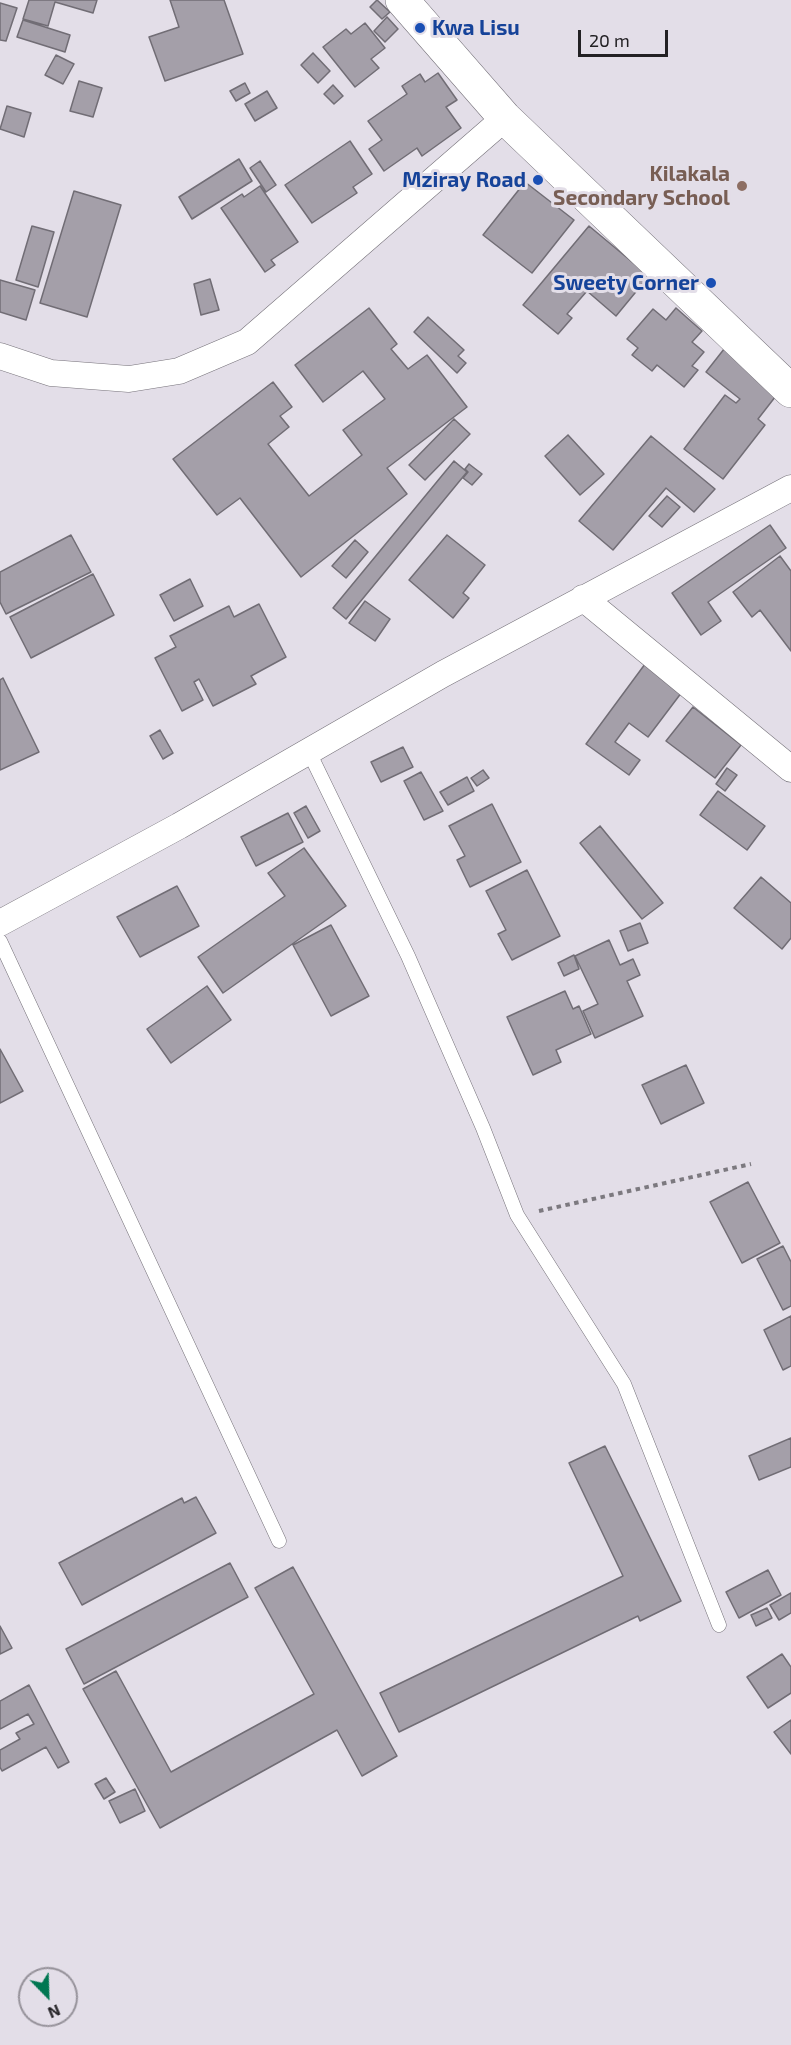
<!DOCTYPE html>
<html>
<head>
<meta charset="utf-8">
<style>
  body { margin:0 }
  #map { position:relative; width:791px; height:2045px; overflow:hidden; background:#e3dee8; font-family:"Exo 2",sans-serif }
  canvas { display:block }
  .north { position:absolute; left:18px; top:1967px; width:60px; height:60px; box-sizing:border-box; background:#e3dee8; border:2px solid #96929a; border-radius:50%; rotate:157deg; font-size:16px; font-weight:700; line-height:24px; text-align:center; color:#232124 }
  .north::after { content:''; display:block; margin:auto; width:21px; height:27px; background:#017752; clip-path:polygon(50% 0,100% 100%,50% 72%,0 100%) }
  .scale { position:absolute; left:578px; top:30px; width:90px; height:27px; box-sizing:border-box; border:3px solid #232124; border-top:0; padding-left:8px; font-size:18px; line-height:21px; white-space:nowrap; color:#232124; -webkit-text-stroke:4px #e3dee8; paint-order:stroke }
</style>
</head>
<body>
<div id="map">
<canvas width="791" height="2045"></canvas>
<div class="north">N</div>
<div class="scale">20 m</div>
</div>
<script>
const ctx = document.querySelector('canvas').getContext('2d');
ctx.lineJoin = 'round';
function fillPath(path, color) {
  ctx.fillStyle = color;
  ctx.fill(path, 'evenodd');
}
function toPath(rows) {
  const path = new Path2D();
  for (const r of rows) {
    path.moveTo(r[0], r[1]);
    for (let i = 2; i < r.length; i += 2) path.lineTo(r[i], r[i + 1]);
  }
  return path;
}
function trace(path, color, width, dash) {
  ctx.strokeStyle = color;
  ctx.lineWidth = width;
  ctx.lineCap = dash ? 'butt' : 'round';
  ctx.setLineDash(dash || []);
  ctx.stroke(path);
}
function label(font, color, halo, rows, align = 'center') {
  ctx.font = font + ' "Exo 2",sans-serif';
  ctx.lineWidth = 6;
  ctx.setLineDash([]);
  ctx.textBaseline = 'middle';
  ctx.strokeStyle = halo;
  ctx.fillStyle = color;
  for (const [text, x, y, turn = 0] of rows) {
    ctx.save();
    ctx.translate(x, y);
    ctx.rotate((+turn || 0) * Math.PI / 180);
    ctx.textAlign = isNaN(turn) ? turn : align;
    if (halo) ctx.strokeText(text, 0, 0);
    ctx.fillText(text, 0, 0);
    ctx.restore();
  }
}
const building = toPath([
  [29,0,97,0,93,13,55,2,48,26,23,19,29,0],
  [170,0,224,0,243,54,165,81,149,37,179,27,170,0],
  [377,0,390,12,382,19,370,7,377,0],
  [0,3,17,8,6,41,0,40,0,3],
  [387,17,398,29,385,42,374,31,387,17],
  [23,20,70,35,65,52,17,37,23,20],
  [365,23,385,48,371,59,379,68,355,87,323,47,346,29,351,34,365,23],
  [313,53,330,71,318,83,301,65,313,53],
  [56,55,74,64,63,84,45,75,56,55],
  [438,73,457,100,446,107,461,128,422,156,417,148,384,171,369,149,382,140,368,121,407,94,402,86,420,74,425,82,438,73],
  [79,81,102,88,93,117,70,111,79,81],
  [245,83,250,93,236,101,230,91,245,83],
  [333,85,343,96,334,104,324,94,333,85],
  [267,91,277,108,255,121,245,104,267,91],
  [7,106,31,113,24,137,0,129,7,106],
  [350,141,372,174,353,187,357,193,312,223,285,185,350,141],
  [239,159,252,181,192,219,179,197,239,159],
  [260,161,276,185,266,192,250,168,260,161],
  [525,182,574,220,532,273,483,235,525,182],
  [260,186,298,242,271,260,275,265,265,272,221,208,242,194,244,197,260,186],
  [74,191,121,205,87,317,40,303,74,191],
  [32,226,54,232,38,287,16,280,32,226],
  [589,226,649,276,616,316,587,291,567,314,572,318,558,334,523,305,589,226],
  [210,279,219,310,201,315,194,284,210,279],
  [0,280,35,290,26,320,0,312,0,280],
  [369,308,397,344,391,349,408,369,427,355,467,407,387,468,407,494,301,577,240,498,217,515,173,459,273,382,292,407,280,416,289,427,268,444,309,496,362,455,343,430,385,399,363,371,323,402,295,365,369,308],
  [676,308,702,331,692,342,704,352,692,366,698,370,684,387,657,365,652,371,632,355,638,348,627,339,653,309,666,320,676,308],
  [428,317,464,350,458,356,466,363,457,373,414,332,428,317],
  [728,344,779,392,758,419,765,425,723,479,684,449,725,395,736,403,740,399,706,372,728,344],
  [454,419,470,434,425,480,409,465,454,419],
  [568,435,604,474,580,495,545,456,568,435],
  [651,436,715,489,694,512,666,488,613,550,579,521,651,436],
  [454,461,467,472,346,619,333,608,454,461],
  [469,464,482,474,472,485,463,478,468,472,465,469,469,464],
  [667,496,680,507,662,527,649,516,667,496],
  [770,525,786,548,708,602,721,621,701,635,672,593,770,525],
  [71,535,91,572,6,614,0,602,0,572,71,535],
  [447,535,485,565,463,593,469,598,453,618,409,580,447,535],
  [355,540,368,552,346,578,332,566,355,540],
  [780,556,791,571,791,651,760,610,752,617,733,592,780,556],
  [93,574,114,615,31,658,10,617,93,574],
  [190,579,203,606,174,621,160,595,190,579],
  [365,601,390,619,375,641,349,623,365,601],
  [259,604,286,657,251,676,256,684,213,706,199,679,194,682,203,700,182,711,155,658,176,647,170,636,229,606,234,617,259,604],
  [648,660,685,688,648,737,629,723,615,742,640,760,629,775,586,744,648,660],
  [3,678,39,752,0,770,0,680,3,678],
  [693,707,741,745,715,778,666,741,693,707],
  [160,730,173,753,163,759,150,736,160,730],
  [403,747,413,767,381,782,371,762,403,747],
  [727,768,737,775,725,791,716,784,727,768],
  [483,770,489,778,477,786,471,778,483,770],
  [421,772,443,811,424,820,404,781,421,772],
  [467,777,474,791,448,805,440,792,467,777],
  [718,791,765,826,747,850,700,815,718,791],
  [492,804,521,862,470,887,457,860,465,856,449,826,492,804],
  [306,806,320,831,308,838,294,813,306,806],
  [288,813,303,842,256,866,241,837,288,813],
  [600,826,663,903,642,919,580,843,600,826],
  [304,848,346,906,223,993,198,957,285,896,268,873,304,848],
  [527,870,560,936,512,960,498,934,506,930,486,891,527,870],
  [761,877,791,903,791,938,782,949,734,908,761,877],
  [177,886,199,926,140,957,117,917,177,886],
  [640,923,648,943,628,951,620,931,640,923],
  [331,925,369,996,331,1016,293,945,331,925],
  [609,940,620,965,633,959,640,975,627,981,643,1016,595,1038,583,1011,598,1004,575,956,609,940],
  [574,955,579,969,564,976,558,963,574,955],
  [207,986,231,1020,171,1063,147,1029,207,986],
  [565,991,573,1009,579,1006,591,1034,556,1050,561,1062,533,1075,507,1017,565,991],
  [0,1049,23,1091,0,1103,0,1049],
  [686,1065,704,1103,661,1124,642,1085,686,1065],
  [748,1182,780,1243,742,1263,710,1202,748,1182],
  [783,1246,791,1262,791,1306,783,1310,757,1259,783,1246],
  [791,1316,791,1366,783,1370,764,1330,791,1316],
  [791,1438,791,1467,759,1480,749,1456,791,1438],
  [605,1446,681,1601,640,1621,638,1616,399,1732,380,1693,623,1576,569,1463,605,1446],
  [196,1497,216,1533,82,1605,59,1563,182,1498,184,1503,196,1497],
  [230,1563,248,1597,84,1684,66,1649,230,1563],
  [293,1567,397,1756,362,1776,337,1730,160,1828,83,1689,116,1671,171,1772,314,1694,255,1588,293,1567],
  [768,1570,781,1595,739,1618,726,1592,768,1570],
  [791,1593,791,1613,779,1620,770,1605,791,1593],
  [767,1608,772,1618,756,1626,751,1615,767,1608],
  [0,1626,12,1648,0,1654,0,1626],
  [782,1654,791,1667,791,1693,768,1708,747,1677,782,1654],
  [29,1685,69,1762,58,1768,46,1747,2,1771,0,1767,0,1750,20,1739,16,1733,34,1724,28,1714,0,1729,0,1701,29,1685],
  [791,1720,791,1754,774,1732,791,1720],
  [106,1778,115,1792,104,1799,95,1784,106,1778],
  [135,1789,145,1811,120,1823,109,1801,135,1789]
]);
fillPath(building, '#a49fa9');
trace(building, '#716d75', 1.5);
const lane = toPath([
  [309,752,408,956,483,1128,517,1215,624,1384,719,1625],
  [0,941,279,1541]
]);
const street = toPath([
  [0,356,51,373,129,379,179,371,247,342,505,118],
  [583,598,791,769],
  [0,923,179,826,443,674,791,488]
]);
const secondary = toPath([
  [402,0,505,118,791,391]
]);
trace(lane, '#76727a', 15);
trace(street, '#76727a', 27);
trace(secondary, '#76727a', 34);
trace(toPath([
  [539,1211,751,1164]
]), '#7c797f', 4, [4.5, 4.5]);
trace(lane, '#fff', 14);
trace(street, '#fff', 26);
trace(secondary, '#fff', 33);
for (const [x, y, r, color] of [
  [420,28,6,"#1a4fb4"],
  [538,180,6,"#1a4fb4"],
  [742,186,6,"#8d6e63"],
  [711,283,6,"#1a4fb4"]
]) {
  const dot = new Path2D();
  dot.arc(x, y, r, 0, 2 * Math.PI);
  ctx.fillStyle = color;
  ctx.fill(dot);
  trace(dot, '#e3dee8', 2);
}
label('bold 21px', '#164399', '#e3dee8', [
  ["Kwa Lisu",432,28,"left"],
  ["Mziray Road",526,180],
  ["Sweety Corner",699,283]
], 'right');
label('bold 21px', '#785e54', '#e3dee8', [
  ["Kilakala",730,174],
  ["Secondary School",730,198]
], 'right');
</script>
</body>
</html>
